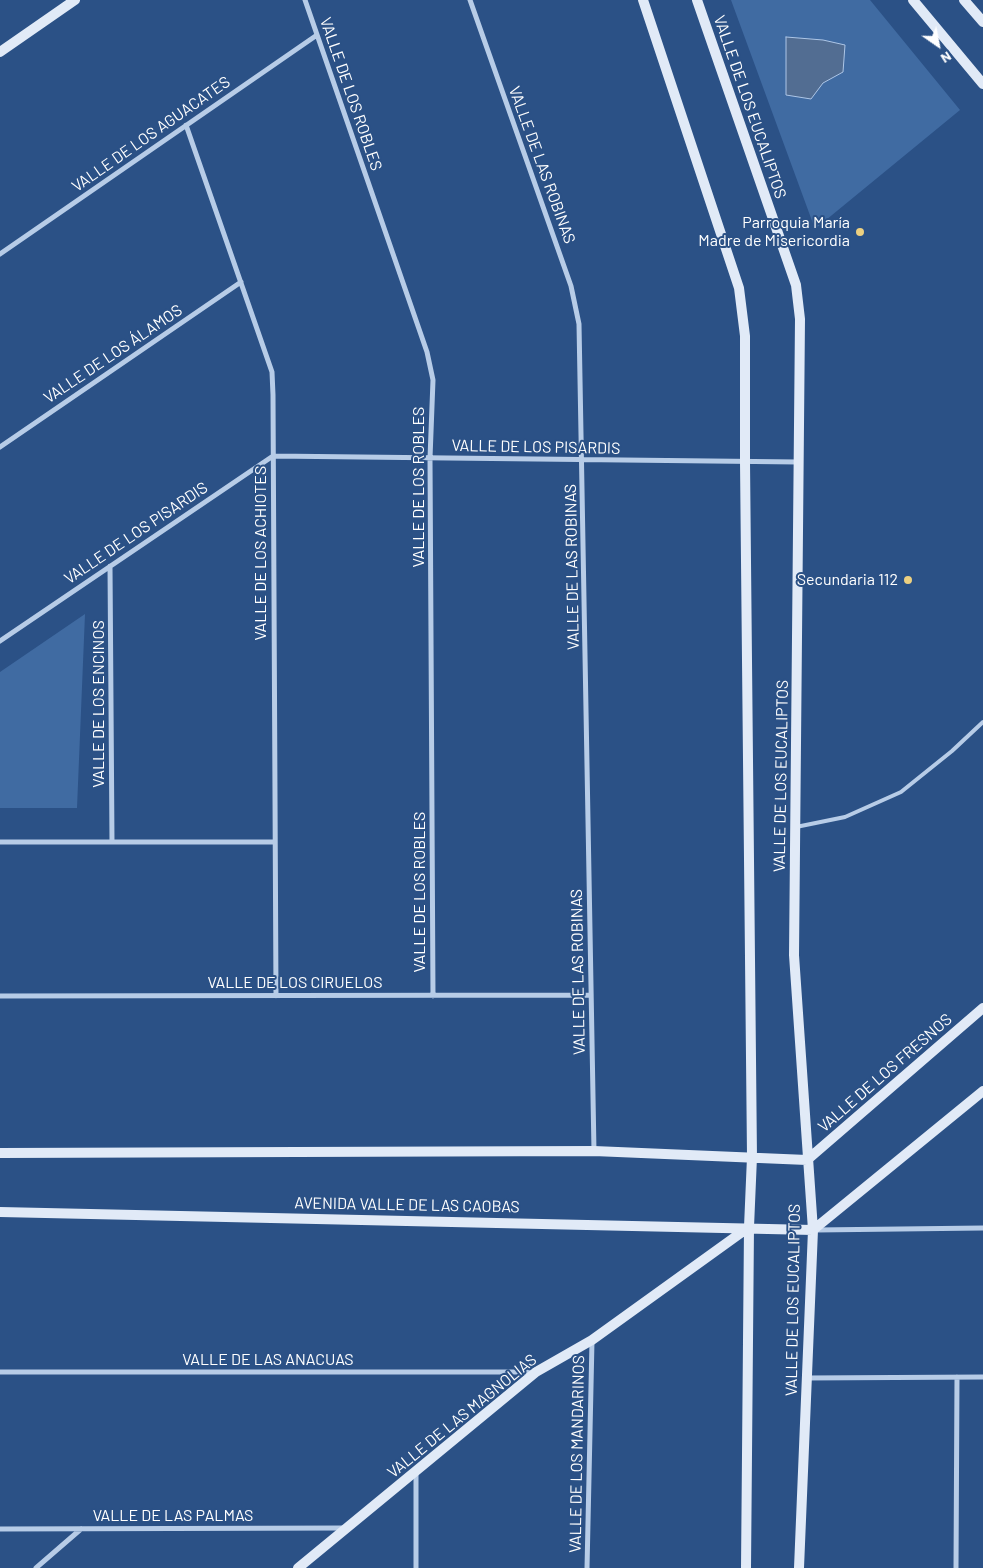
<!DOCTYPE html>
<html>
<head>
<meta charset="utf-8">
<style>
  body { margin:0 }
  #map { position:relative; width:983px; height:1568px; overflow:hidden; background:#2b5186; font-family:Barlow,sans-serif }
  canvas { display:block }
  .north { position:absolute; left:913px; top:20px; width:50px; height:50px; -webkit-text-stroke:4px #2b5186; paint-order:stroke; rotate:147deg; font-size:14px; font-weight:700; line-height:20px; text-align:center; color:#fff }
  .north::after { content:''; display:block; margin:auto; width:18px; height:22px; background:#fff; clip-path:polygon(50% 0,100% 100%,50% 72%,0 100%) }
</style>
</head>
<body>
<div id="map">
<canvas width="983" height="1568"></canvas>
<div class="north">N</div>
</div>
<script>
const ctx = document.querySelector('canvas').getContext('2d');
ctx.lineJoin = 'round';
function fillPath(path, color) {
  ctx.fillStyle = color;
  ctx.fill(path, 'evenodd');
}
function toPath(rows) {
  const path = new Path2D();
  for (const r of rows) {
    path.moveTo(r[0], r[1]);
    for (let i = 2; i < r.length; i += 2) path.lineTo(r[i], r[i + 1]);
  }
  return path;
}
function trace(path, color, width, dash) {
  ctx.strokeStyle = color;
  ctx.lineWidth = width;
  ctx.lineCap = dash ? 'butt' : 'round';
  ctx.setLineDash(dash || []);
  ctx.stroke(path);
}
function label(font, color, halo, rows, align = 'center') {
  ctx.font = font + ' Barlow,sans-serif';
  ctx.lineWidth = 4;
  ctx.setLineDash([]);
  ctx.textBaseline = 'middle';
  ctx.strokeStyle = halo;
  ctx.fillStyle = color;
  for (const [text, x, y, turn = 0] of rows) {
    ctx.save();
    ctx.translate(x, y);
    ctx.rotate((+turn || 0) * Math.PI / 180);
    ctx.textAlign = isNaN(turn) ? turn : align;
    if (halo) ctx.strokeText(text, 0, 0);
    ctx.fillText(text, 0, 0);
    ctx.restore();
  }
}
fillPath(toPath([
  [731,0,870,0,960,110,815,229],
  [85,614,77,808,0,808,0,672]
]), '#406ba2');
const water = toPath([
  [786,37,823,40,845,45,843,72,823,83,811,99,786,95,786,37]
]);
fillPath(water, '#526d92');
trace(water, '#adc6e7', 1);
trace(toPath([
  [796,827,845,817,901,792,952,751,983,722]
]), '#b7cce7', 4);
trace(toPath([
  [305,0,427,352,433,380,430,458,433,996],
  [470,0,571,286,579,324,594,1151],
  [186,125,272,372,273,395,276,996],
  [0,254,317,35],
  [0,447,241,282],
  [110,566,112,842],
  [0,641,273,456,798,462],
  [0,842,275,842],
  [0,996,591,995],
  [816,1230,983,1228],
  [0,1372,533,1372],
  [806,1378,983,1377],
  [0,1529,344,1528],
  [36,1568,81,1529],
  [416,1568,416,1471],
  [587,1568,592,1341],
  [956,1568,957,1377]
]), '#b7cce7', 5);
trace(toPath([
  [643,0,739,288,745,336,745,462,752,1157,749,1227,746,1568],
  [697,0,796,285,800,319,794,955,813,1230,799,1568],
  [913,0,983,84],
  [964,0,983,22],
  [0,52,75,0],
  [0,1153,594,1151,807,1160,983,1008],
  [0,1212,813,1230,983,1091],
  [298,1568,536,1372,592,1340,749,1227]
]), '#e1eaf7', 10);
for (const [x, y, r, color] of [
  [860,232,5,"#edd080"],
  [908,580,5,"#edd080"]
]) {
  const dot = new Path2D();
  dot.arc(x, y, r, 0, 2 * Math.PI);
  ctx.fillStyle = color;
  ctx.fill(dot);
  trace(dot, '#2b5186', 2);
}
label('16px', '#fff', '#2b5186', [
  ["VALLE DE LOS ROBLES",351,94,71],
  ["VALLE DE LOS EUCALIPTOS",750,107,71],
  ["VALLE DE LOS AGUACATES",151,134,-35],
  ["VALLE DE LAS ROBINAS",542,165,70],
  ["VALLE DE LOS ÁLAMOS",113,354,-34],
  ["VALLE DE LOS PISARDIS",536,447,1],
  ["VALLE DE LOS ROBLES",419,487,-90],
  ["VALLE DE LOS PISARDIS",136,533,-34],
  ["VALLE DE LOS ACHIOTES",261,553,-90],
  ["VALLE DE LAS ROBINAS",572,567,-91],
  ["VALLE DE LOS ENCINOS",99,704,-90],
  ["VALLE DE LOS EUCALIPTOS",781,776,-89],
  ["VALLE DE LOS ROBLES",420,892,-90],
  ["VALLE DE LAS ROBINAS",578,972,-91],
  ["VALLE DE LOS CIRUELOS",295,983],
  ["VALLE DE LOS FRESNOS",885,1073,-41],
  ["AVENIDA VALLE DE LAS CAOBAS",407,1205,1],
  ["VALLE DE LOS EUCALIPTOS",793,1300,-89],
  ["VALLE DE LAS ANACUAS",268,1360],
  ["VALLE DE LAS MAGNOLIAS",462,1416,-39],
  ["VALLE DE LOS MANDARINOS",577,1454,-89],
  ["VALLE DE LAS PALMAS",173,1516]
]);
label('16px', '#fff', '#2b5186', [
  ["Parroquia María",850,223],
  ["Madre de Misericordia",850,241],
  ["Secundaria 112",898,580]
], 'right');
</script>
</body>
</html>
